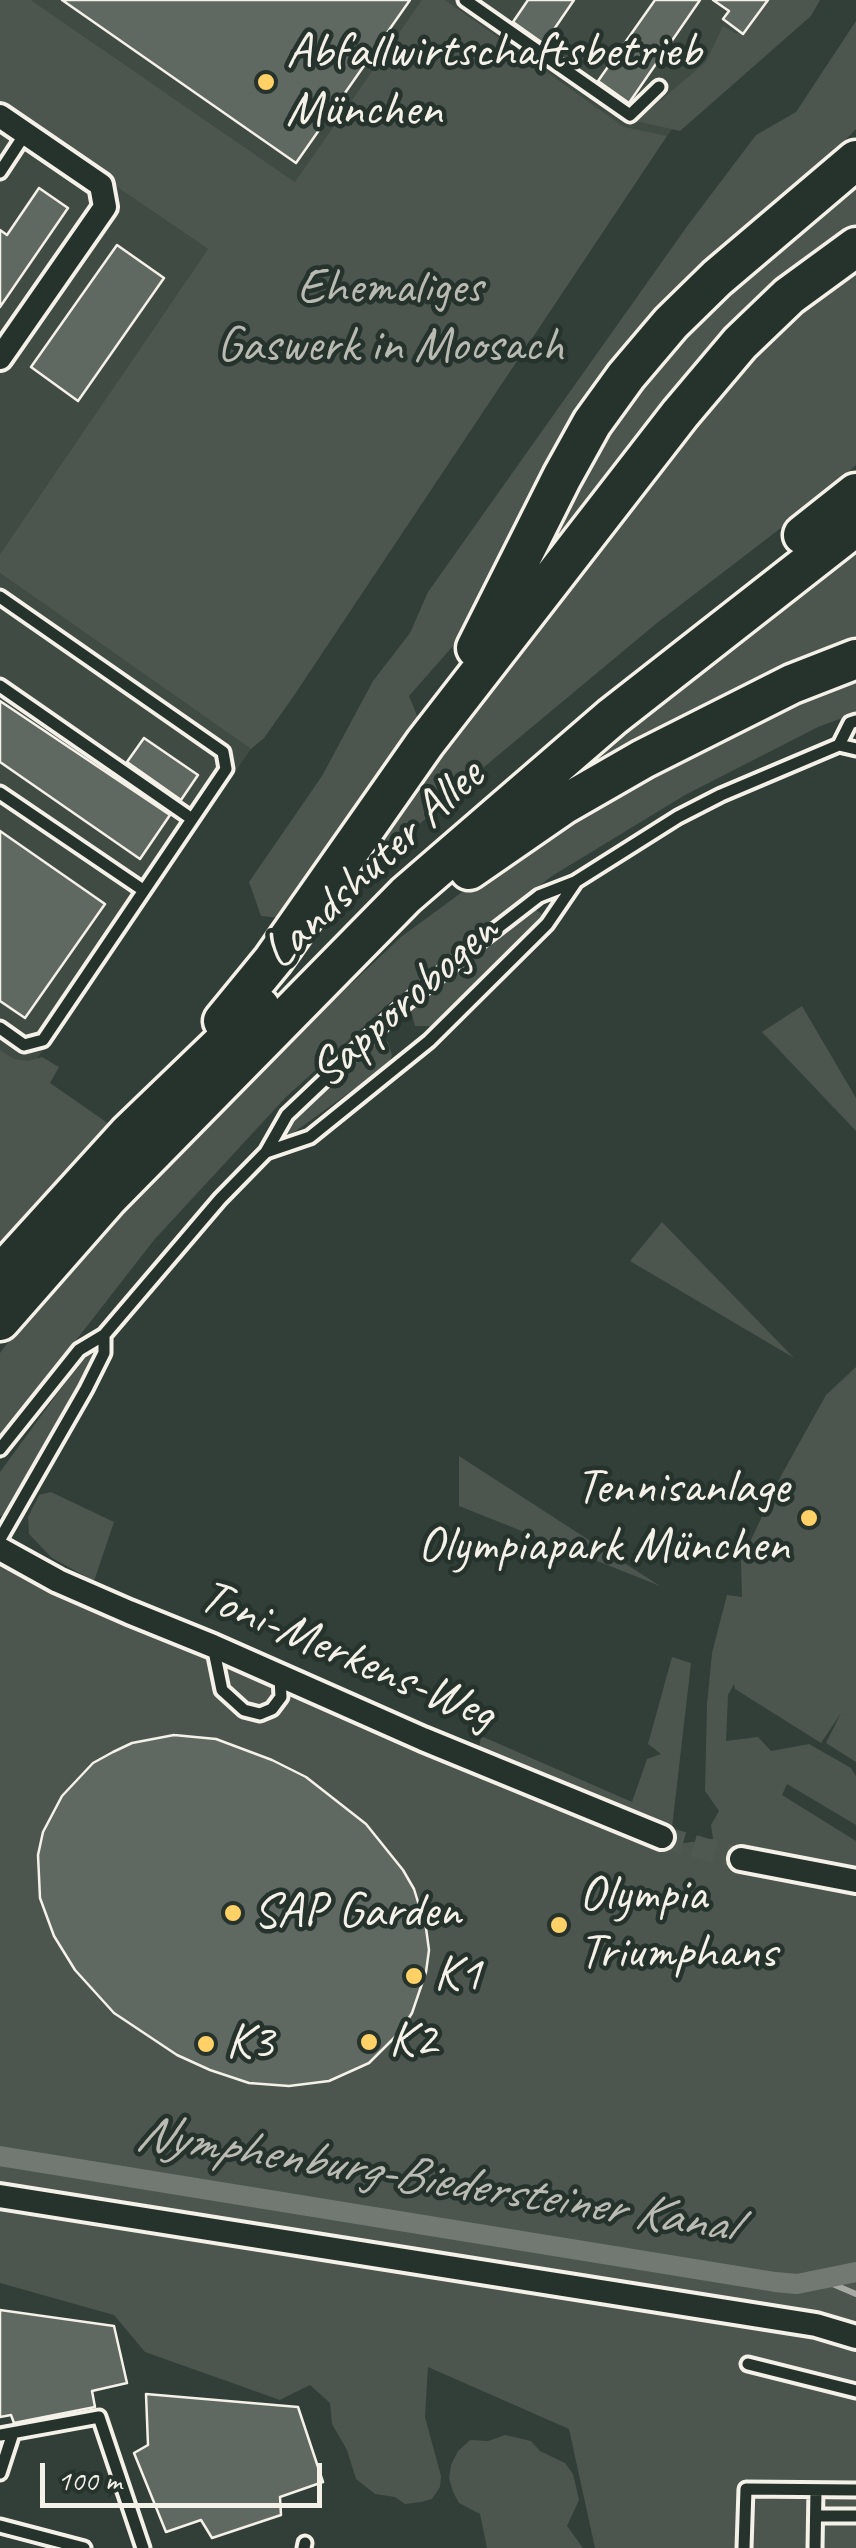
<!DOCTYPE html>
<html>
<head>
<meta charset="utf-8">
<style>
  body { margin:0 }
  #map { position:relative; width:856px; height:2548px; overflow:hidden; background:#323e38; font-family:Caveat,sans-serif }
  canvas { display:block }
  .scale { position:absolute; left:40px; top:2463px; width:282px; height:45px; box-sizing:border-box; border:5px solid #f4f1e8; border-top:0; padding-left:12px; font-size:30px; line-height:35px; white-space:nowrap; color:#f4f1e8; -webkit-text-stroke:8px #26332d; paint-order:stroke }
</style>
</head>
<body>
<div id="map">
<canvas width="856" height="2548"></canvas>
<div class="scale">100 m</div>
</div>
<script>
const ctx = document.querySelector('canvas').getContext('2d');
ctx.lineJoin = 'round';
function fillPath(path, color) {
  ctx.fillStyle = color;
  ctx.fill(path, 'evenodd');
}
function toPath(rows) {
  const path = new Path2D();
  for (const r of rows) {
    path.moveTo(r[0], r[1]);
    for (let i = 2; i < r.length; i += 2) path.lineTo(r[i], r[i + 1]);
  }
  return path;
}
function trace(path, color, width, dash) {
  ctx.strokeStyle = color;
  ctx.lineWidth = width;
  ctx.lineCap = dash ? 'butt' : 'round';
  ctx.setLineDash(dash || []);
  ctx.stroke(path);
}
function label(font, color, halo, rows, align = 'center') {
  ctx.font = font + ' Caveat,sans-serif';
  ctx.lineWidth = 9;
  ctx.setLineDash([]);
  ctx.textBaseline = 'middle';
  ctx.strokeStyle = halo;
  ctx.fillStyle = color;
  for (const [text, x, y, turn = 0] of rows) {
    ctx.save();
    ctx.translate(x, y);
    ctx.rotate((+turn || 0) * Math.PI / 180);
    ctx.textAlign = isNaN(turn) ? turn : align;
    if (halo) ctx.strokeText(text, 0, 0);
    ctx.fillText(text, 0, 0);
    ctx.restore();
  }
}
fillPath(toPath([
  [31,0,773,0,667,136,295,182],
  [0,107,208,249,0,554],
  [0,573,251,749,29,1070,0,1051]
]), '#404b44');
fillPath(toPath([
  [0,0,31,0,295,182,422,0,445,0,624,127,667,136,293,697,264,738,251,749,0,573,0,554,208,249,0,107],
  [759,0,820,0,811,16,680,131,636,121,706,62,723,26,737,34],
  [856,21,856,129,799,189,704,264,616,355,542,473,467,630,409,696,418,718,282,918,261,916,249,882,322,776,373,681,410,633,428,592,688,225,756,135,796,112],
  [856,174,856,229,491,645,574,477,681,328],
  [856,268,856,465,820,498,657,623,484,767,354,882,324,913,347,875,725,384,795,314],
  [856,552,856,649,542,802,608,747],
  [856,671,856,713,818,727,685,795,552,876,387,1005,286,1097,154,1240,0,1438,0,1353,6,1345,214,1113,401,937,533,840,721,730],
  [535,909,543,915,431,1026,415,1026,411,1011],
  [802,1006,856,1098,856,1131,762,1032],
  [377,1040,388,1042,392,1055,389,1064,286,1138,280,1134],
  [0,1050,14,1059,28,1061,42,1057,59,1067,50,1083,109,1124,0,1245],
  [662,1222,794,1358,630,1261],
  [96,1347,93,1359,5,1515,0,1516,0,1472,81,1361],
  [856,1367,856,1762,826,1743,841,1713,821,1743,735,1689,734,1684,728,1695,726,1741,758,1737,771,1751,809,1744,851,1768,856,1776,856,1825,787,1784,782,1795,856,1841,856,2548,595,2548,569,2429,428,2367,425,2417,441,2476,440,2487,432,2499,421,2502,405,2504,395,2497,375,2494,356,2479,347,2450,332,2424,330,2403,310,2385,280,2400,145,2352,114,2315,0,2283,0,1567,661,1846,665,1825,479,1749,481,1736,632,1802,647,1759,661,1754,648,1744,672,1657,691,1663,670,1845,713,1839,711,1825,719,1811,705,1791,707,1704,712,1653,727,1595,742,1597,741,1561,782,1474,826,1395],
  [459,1456,660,1586,459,1506],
  [51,1492,114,1522,94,1581,52,1558,29,1534,28,1517,39,1495],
  [505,2435,531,2441,540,2451,565,2463,573,2474,579,2500,567,2526,583,2548,487,2548,480,2514,459,2503,453,2492,449,2478,451,2465,458,2451,470,2440,488,2441]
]), '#4c564f');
trace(toPath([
  [821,2279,856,2294]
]), '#a6a9a1', 6);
trace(toPath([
  [0,2156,775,2282,797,2284,856,2272]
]), '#727972', 20);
const building = toPath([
  [62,0,410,0,296,163,62,0],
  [528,0,574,0,544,44,513,22,528,0],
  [655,0,700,0,629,103,598,81,655,0],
  [713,0,768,0,743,34,723,19,729,11,713,0],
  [39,188,68,208,0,307,0,230,7,235,39,188],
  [117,245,164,278,78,401,31,367,117,245],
  [0,701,170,815,140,859,0,762,0,701],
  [144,738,198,775,181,800,127,762,144,738],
  [0,831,105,904,25,1018,0,1001,0,831],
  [174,1735,216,1739,272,1760,306,1777,366,1824,403,1870,414,1889,426,1928,429,1950,426,1972,412,2013,400,2032,369,2063,329,2081,289,2086,249,2083,210,2070,177,2055,114,2013,75,1970,54,1936,40,1898,38,1855,43,1832,62,1796,93,1763,113,1752,132,1743,174,1735],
  [0,2310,114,2326,127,2383,92,2391,95,2407,14,2423,11,2415,0,2417,0,2310],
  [146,2394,298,2407,323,2482,280,2497,281,2515,212,2538,201,2520,166,2532,134,2453,148,2445,146,2394]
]);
fillPath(building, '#5f6861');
trace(building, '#f4f1e8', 2.5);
trace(toPath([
  [662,1837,741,1859]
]), '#4f5952', 22, [22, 11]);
const service = toPath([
  [465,0,630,115,659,87],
  [0,172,25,134],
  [0,597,223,752,226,769,43,1040,24,1045,0,1028],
  [0,686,192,819],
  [839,745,850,723,856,721],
  [0,793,143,890],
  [266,1152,310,1137,429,1041,547,924,575,883],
  [0,1449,79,1350,104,1335,220,1199,266,1152,287,1115,400,1008,482,940,539,896,575,882,678,817,721,795,839,745,856,749],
  [0,1539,86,1389,104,1353,104,1335],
  [213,1646,222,1690,244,1710,260,1714,272,1709,281,1697,280,1678],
  [748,2364,856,2391],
  [0,2435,99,2417,143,2548],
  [0,2473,13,2433],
  [816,2516,856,2516],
  [0,2526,84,2548],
  [304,2548,305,2543],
  [744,2548,746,2489,856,2490],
  [815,2548,816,2490]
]);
const minor = toPath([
  [0,116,101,185,105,207,0,358],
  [0,1549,58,1581,129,1612,213,1646,423,1739,662,1837],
  [741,1859,856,1881],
  [0,2196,816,2325,856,2337]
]);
const trunk = toPath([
  [803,535,856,493],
  [476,648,562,477,592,423,626,376,671,323,717,278,856,160],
  [469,870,563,805,643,759,792,684,856,659],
  [223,1021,273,960,425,743,680,414,740,343,789,296,856,247],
  [0,1275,128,1134,260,1007],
  [0,1321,108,1198,406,895,612,717,856,526]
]);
trace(service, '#f4f1e8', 19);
trace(minor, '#f4f1e8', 30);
trace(trunk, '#f4f1e8', 45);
trace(service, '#26332d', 11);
trace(minor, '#26332d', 22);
trace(trunk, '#26332d', 38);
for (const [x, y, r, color] of [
  [266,82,10,"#ffd166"],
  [809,1518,10,"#ffd166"],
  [233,1913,10,"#ffd166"],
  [559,1925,10,"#ffd166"],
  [414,1976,10,"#ffd166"],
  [369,2042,10,"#ffd166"],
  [206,2044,10,"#ffd166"]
]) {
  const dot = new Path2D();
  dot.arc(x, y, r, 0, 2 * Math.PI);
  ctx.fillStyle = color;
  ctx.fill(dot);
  trace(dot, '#26332d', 4);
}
label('50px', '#f4f1e8', '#26332d', [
  ["Abfallwirtschaftsbetrieb",286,53],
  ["München",286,111],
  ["Tennisanlage",789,1489,"right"],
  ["Olympiapark München",789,1547,"right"],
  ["Olympia",579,1896],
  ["Triumphans",579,1954],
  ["SAP Garden",253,1913],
  ["K1",434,1976],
  ["K2",389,2042],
  ["K3",226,2044]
], 'left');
label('50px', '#b9bbb2', '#26332d', [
  ["Ehemaliges",390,289],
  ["Gaswerk in Moosach",390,347]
]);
label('50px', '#f4f1e8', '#26332d', [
  ["Landshuter Allee",374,865,-43],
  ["Sapporobogen",405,1002,-42],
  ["Toni-Merkens-Weg",347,1656,23]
]);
label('italic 52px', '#babbb3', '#26332d', [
  ["Nymphenburg-Biedersteiner Kanal",435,2181,9]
]);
</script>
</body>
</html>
